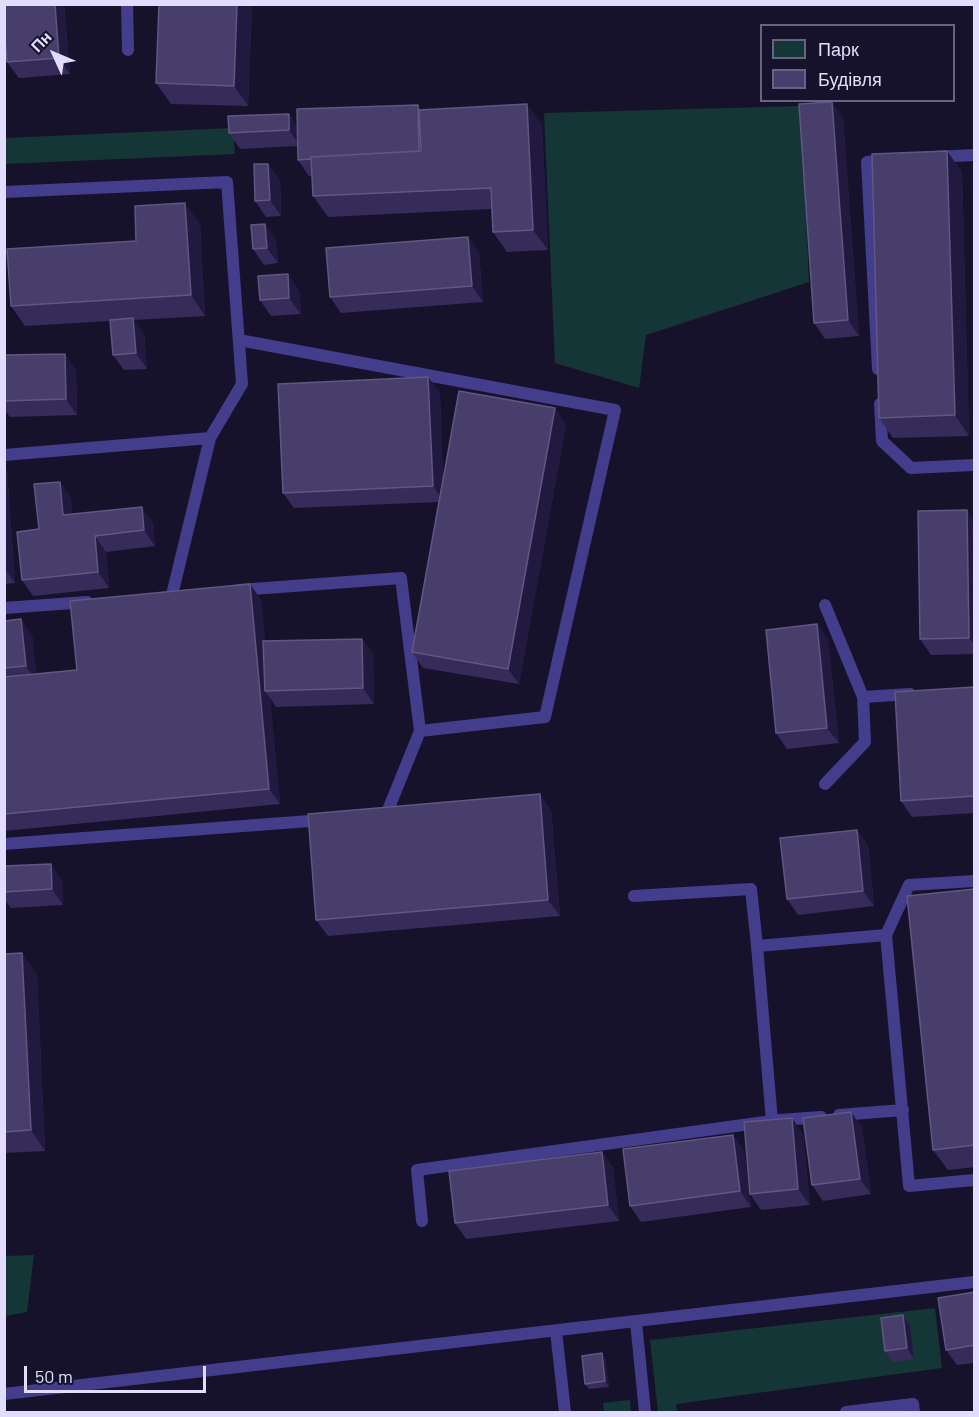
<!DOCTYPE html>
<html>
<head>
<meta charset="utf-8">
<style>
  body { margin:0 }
  #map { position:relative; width:979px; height:1417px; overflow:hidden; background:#17122c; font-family:Barlow,sans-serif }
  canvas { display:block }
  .frame { position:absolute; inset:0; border:6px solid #e2ddff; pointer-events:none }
  .legend { position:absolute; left:760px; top:24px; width:195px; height:78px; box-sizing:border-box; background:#17122c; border:2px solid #686380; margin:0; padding:8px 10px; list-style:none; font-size:18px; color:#e2ddff }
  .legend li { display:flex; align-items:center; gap:12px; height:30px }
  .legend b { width:30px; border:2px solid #686380 }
  .north { position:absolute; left:24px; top:24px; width:60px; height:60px; -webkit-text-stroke:4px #17122c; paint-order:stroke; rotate:314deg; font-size:16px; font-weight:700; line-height:24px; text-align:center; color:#e2ddff }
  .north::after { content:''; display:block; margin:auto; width:21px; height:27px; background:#e2ddff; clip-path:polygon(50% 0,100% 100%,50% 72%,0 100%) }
  .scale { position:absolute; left:24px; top:1366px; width:182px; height:27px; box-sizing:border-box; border:3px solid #e2ddff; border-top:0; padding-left:8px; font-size:18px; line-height:21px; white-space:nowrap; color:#e2ddff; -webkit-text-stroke:4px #17122c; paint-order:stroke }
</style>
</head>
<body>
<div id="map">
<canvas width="979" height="1417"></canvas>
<div class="frame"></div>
<ul class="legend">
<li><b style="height:16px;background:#153636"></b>Парк</li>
<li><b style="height:16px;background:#483e6b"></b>Будівля</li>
</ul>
<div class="north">Пн</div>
<div class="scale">50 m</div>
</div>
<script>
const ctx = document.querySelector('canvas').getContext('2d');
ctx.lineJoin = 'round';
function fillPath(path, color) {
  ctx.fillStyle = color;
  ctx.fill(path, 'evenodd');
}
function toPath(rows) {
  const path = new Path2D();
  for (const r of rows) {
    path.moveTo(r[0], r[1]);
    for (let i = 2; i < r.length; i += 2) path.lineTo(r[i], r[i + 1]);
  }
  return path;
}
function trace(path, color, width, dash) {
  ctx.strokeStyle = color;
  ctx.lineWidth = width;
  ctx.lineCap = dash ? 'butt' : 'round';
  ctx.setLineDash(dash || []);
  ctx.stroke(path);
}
fillPath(toPath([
  [801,106,809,282,646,335,639,388,555,363,544,113],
  [233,128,235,154,5,164,4,138],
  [34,1255,27,1312,5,1316,5,1256],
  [935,1308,942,1368,676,1404,677,1412,658,1412,650,1340],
  [630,1400,631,1412,604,1412,603,1403]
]), '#153636');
trace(toPath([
  [127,4,128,50],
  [935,157,974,155],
  [4,192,227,182,242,384,210,438,172,595],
  [239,340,615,410,545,717,420,731],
  [878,369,867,162,887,160],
  [880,404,882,441,911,468,974,465],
  [4,455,210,438],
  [239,590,401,578,420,731,386,815,379,816],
  [825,605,863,697],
  [4,608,87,602],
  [825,784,865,742,863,697,910,694],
  [4,844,323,820],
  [974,881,909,885,886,935,909,1186,974,1180],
  [634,896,751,889,757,946],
  [839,1115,903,1110],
  [779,1120,821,1117],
  [422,1221,417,1170,772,1121,757,946,886,935],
  [636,1322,645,1412],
  [556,1331,565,1412],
  [4,1394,974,1282],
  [846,1412,913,1404,914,1412]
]), '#433d8b', 12);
fillPath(toPath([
  [4,4,64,4,70,74,19,78,7,62],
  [252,4,248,106,171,104,156,83],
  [421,110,542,125,548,250,507,252,493,232,491,209,328,217,313,196,312,176,309,176,298,160,298,146,240,149,229,133,297,126],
  [843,118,859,336,825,339,814,323],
  [947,151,962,172,969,436,893,438,879,418],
  [268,164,280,180,281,216,266,217,255,201],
  [200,224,205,316,134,320,144,334,147,369,124,370,113,355,110,321,25,326,11,306,136,241],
  [468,237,479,253,483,302,341,313,330,297],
  [276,240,278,263,264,265,253,249],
  [299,290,301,314,271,316,260,300],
  [4,355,76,369,77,415,10,417,4,409],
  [428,377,440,393,443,480,566,424,519,684,423,668,412,652,439,502,294,508,283,493],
  [4,467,7,470,15,583,4,584],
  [60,482,71,498,72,514,153,523,155,546,106,552,109,588,33,596,22,580,39,529],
  [967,510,975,522,975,654,931,655,920,639],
  [250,584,261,600,265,641,362,639,373,654,374,704,276,707,270,698,280,804,4,831,4,621,32,635,36,674,77,670],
  [817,624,828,640,839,743,787,749,776,733],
  [975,687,975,813,912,817,901,801],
  [551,810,560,916,328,936,316,920],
  [857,830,868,846,874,906,798,915,787,899],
  [4,866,62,880,63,905,11,908,4,899],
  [975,889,975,1167,948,1170,933,1150],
  [4,954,37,974,45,1151,4,1153],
  [851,1112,862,1128,871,1194,823,1201,812,1185],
  [803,1134,810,1205,761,1210,750,1194],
  [733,1135,744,1151,751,1207,641,1222,630,1206],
  [602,1152,613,1168,619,1221,466,1239,455,1223],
  [975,1292,975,1363,957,1365,946,1350],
  [910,1326,914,1359,893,1362,885,1351],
  [602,1353,605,1359,609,1387,589,1389,585,1384]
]), '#362b59');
fillPath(toPath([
  [55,4,64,4,70,74,59,58],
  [237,4,252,4,248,106,234,86],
  [832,102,843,118,859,336,848,320],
  [527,104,542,125,548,250,533,230],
  [418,105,429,121,420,156],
  [289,114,300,130,300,146,289,130],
  [947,151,962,172,969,436,955,415],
  [268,164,280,180,281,216,270,200],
  [185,203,200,224,205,316,191,295],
  [265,224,276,240,278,263,267,248],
  [468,237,479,253,483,302,472,286],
  [288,274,299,290,301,314,289,298],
  [133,318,144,334,147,369,136,353],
  [65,354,76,369,77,415,66,399],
  [428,377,440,393,444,502,433,486],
  [555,408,566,424,519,684,508,669],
  [4,467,7,470,15,583,4,568],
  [60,482,71,498,74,531,63,515],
  [142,507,153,523,155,546,144,530],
  [967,510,975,522,975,646,969,638],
  [95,536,106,552,109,588,98,572],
  [250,584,261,600,270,691,265,691,270,698,280,804,269,789],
  [21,619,32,635,37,682,26,666],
  [817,624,828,640,839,743,827,728],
  [362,639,373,654,374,704,363,688],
  [540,794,551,810,560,916,548,900],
  [857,830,868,846,874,906,863,891],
  [51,864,62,880,63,905,52,889],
  [22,953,37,974,45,1151,31,1130],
  [851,1112,862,1128,871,1194,860,1179],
  [792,1118,803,1134,810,1205,798,1189],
  [733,1135,744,1151,751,1207,740,1191],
  [602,1152,613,1168,619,1221,608,1205],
  [903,1315,910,1326,914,1359,907,1348],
  [602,1353,605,1359,609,1387,605,1381]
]), '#221940');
const building = toPath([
  [4,4,55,4,59,58,7,62,4,25,4,4],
  [159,4,237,4,234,86,156,83,159,4],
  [832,102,848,320,814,323,799,104,832,102],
  [527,104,533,230,493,232,491,188,313,196,311,157,421,151,419,110,527,104],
  [418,105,419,151,311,157,311,159,298,160,297,109,418,105],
  [289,114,289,130,229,133,228,116,289,114],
  [947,151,955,415,879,418,872,154,947,151],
  [254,164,268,164,270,200,255,201,254,164],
  [185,203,191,295,11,306,7,249,136,241,135,206,185,203],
  [265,224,267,248,253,249,251,225,265,224],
  [468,237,472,286,330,297,326,248,468,237],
  [288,274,289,298,260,300,258,276,288,274],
  [133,318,136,353,113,355,110,320,133,318],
  [65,354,66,399,4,401,4,355,65,354],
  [428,377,433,486,283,493,278,384,428,377],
  [459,391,555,408,508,669,412,652,459,391],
  [60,482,63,515,142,507,144,530,95,536,98,572,22,580,17,532,39,529,34,484,60,482],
  [967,510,969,638,920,639,918,511,967,510],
  [250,584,269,789,4,814,4,677,77,670,70,601,250,584],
  [21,619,26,666,4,668,4,621,21,619],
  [817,624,827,728,776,733,766,630,817,624],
  [362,639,363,688,265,691,263,641,362,639],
  [975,687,975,796,901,801,895,692,975,687],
  [540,794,548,900,316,920,308,814,540,794],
  [857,830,863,891,787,899,780,838,857,830],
  [51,864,52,889,4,892,4,866,51,864],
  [975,889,975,1145,933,1150,907,896,975,889],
  [22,953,31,1130,4,1132,4,954,22,953],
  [851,1112,860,1179,812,1185,803,1118,851,1112],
  [792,1118,798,1189,750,1194,744,1122,792,1118],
  [733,1135,740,1191,630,1206,623,1149,733,1135],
  [602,1152,608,1205,455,1223,449,1171,602,1152],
  [975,1292,975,1345,946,1350,938,1298,975,1292],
  [903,1315,907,1348,885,1351,881,1318,903,1315],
  [602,1353,605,1381,585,1384,582,1356,602,1353]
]);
fillPath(building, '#483e6b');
trace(building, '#605782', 1.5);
</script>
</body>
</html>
